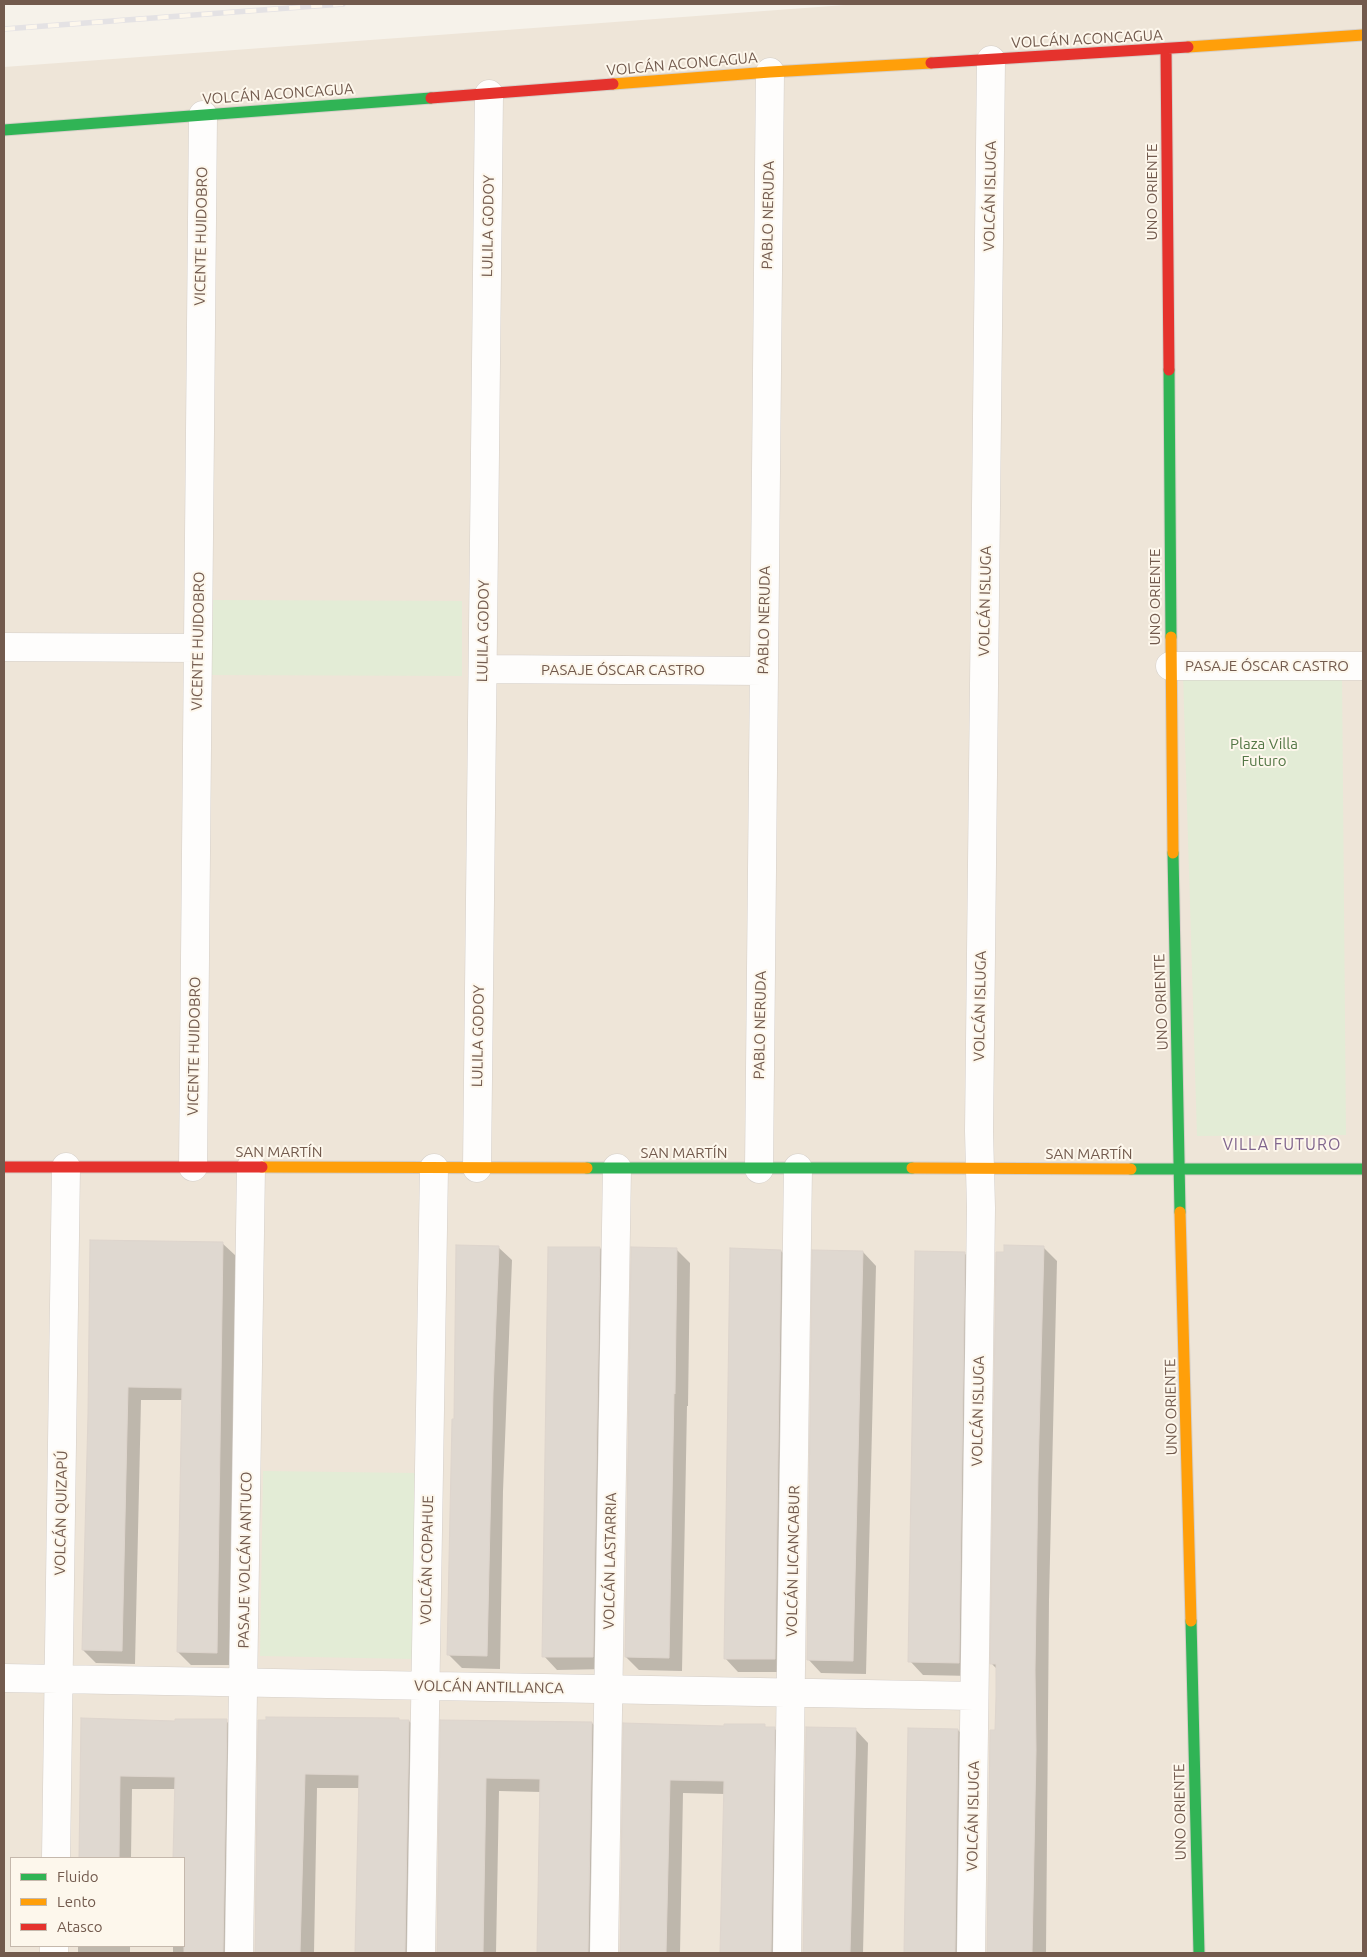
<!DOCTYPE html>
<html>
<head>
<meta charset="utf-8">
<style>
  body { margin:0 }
  #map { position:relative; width:1367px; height:1957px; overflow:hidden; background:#f6f2ea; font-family:Ubuntu,sans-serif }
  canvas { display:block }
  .frame { position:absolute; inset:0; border:5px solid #725a4d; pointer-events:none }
  .legend { position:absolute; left:10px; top:1857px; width:175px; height:90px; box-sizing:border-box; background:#fdf7ec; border:1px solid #c5b8ac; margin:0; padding:6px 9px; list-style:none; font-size:15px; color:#725a4d }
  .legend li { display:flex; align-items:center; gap:10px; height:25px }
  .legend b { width:25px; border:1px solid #c5b8ac }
</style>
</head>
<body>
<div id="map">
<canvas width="1367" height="1957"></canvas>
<div class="frame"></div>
<ul class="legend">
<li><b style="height:6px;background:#30b455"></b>Fluido</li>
<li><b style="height:6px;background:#ff9f0a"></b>Lento</li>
<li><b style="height:6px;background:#e5322d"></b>Atasco</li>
</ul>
</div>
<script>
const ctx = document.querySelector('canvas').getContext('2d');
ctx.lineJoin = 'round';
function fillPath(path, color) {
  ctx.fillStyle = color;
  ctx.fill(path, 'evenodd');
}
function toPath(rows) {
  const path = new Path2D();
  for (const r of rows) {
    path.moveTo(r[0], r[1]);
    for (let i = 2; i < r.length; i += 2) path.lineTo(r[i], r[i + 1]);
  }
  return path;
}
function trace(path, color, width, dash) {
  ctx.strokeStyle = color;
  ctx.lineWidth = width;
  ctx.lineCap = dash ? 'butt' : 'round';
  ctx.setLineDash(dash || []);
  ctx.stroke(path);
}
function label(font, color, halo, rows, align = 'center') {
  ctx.font = font + ' Ubuntu,sans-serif';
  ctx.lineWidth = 4;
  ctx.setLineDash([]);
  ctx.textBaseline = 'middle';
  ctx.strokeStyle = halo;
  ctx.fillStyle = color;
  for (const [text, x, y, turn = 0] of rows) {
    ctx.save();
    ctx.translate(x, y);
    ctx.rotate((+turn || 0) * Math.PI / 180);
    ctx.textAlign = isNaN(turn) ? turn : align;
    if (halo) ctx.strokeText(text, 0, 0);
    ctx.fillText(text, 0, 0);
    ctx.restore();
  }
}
fillPath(toPath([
  [859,4,1363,4,1363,1953,4,1953,4,67],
  [11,1858,184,1858,184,1946,11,1946]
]), '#eee5d8');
fillPath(toPath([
  [211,600,462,601,462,676,211,675],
  [1183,674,1342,674,1346,1135,1197,1136],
  [263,1471,415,1473,412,1659,260,1656]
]), '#e3ecd6');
fillPath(toPath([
  [222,1243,236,1256,230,1665,191,1665,178,1652,183,1400,141,1400,135,1664,96,1663,83,1650,89,1414],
  [498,1247,512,1260,503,1491,500,1669,462,1668,449,1655,455,1420],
  [600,1248,613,1261,606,1669,557,1670,544,1656],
  [1044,1248,1057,1261,1049,1600,1046,1953,988,1953,991,1731,996,1731,997,1669,992,1664],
  [676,1249,690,1263,688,1406,687,1406,682,1671,639,1670,626,1657],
  [781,1251,794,1264,788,1672,738,1672,725,1658],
  [863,1252,876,1266,866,1674,821,1673,808,1659],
  [964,1253,978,1266,972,1676,923,1675,910,1661],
  [83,1719,176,1722,226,1721,240,1734,236,1953,173,1953,173,1946,184,1946,184,1858,175,1858,176,1789,132,1789,131,1858,80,1858],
  [398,1719,400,1721,409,1721,422,1734,418,1953,357,1953,360,1788,317,1788,314,1953,256,1953,259,1721],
  [442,1721,592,1723,605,1737,601,1953,539,1953,541,1792,499,1791,496,1953,438,1953],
  [625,1724,726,1727,764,1726,767,1728,774,1728,787,1742,784,1953,723,1953,725,1794,683,1793,680,1953,621,1953],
  [807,1729,855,1729,868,1743,863,1953,804,1953],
  [909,1730,958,1730,971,1744,968,1953,906,1953],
  [78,1946,130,1946,130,1953,78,1953]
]), '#0003');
const building = toPath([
  [90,1240,223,1242,217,1653,177,1652,182,1388,128,1387,122,1651,82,1650,88,1414,90,1240],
  [456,1245,499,1246,493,1392,487,1656,447,1655,452,1419,454,1419,456,1245],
  [1004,1245,1044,1246,1038,1473,1035,1670,1036,1750,1032,1953,987,1953,990,1730,995,1730,996,1697,996,1664,990,1664,996,1252,1004,1252,1004,1245],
  [548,1247,600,1247,593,1657,542,1657,548,1247],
  [631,1247,677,1248,675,1394,674,1393,669,1658,625,1657,631,1247],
  [730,1248,781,1250,775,1659,724,1659,730,1248],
  [812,1250,863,1251,853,1661,807,1660,812,1250],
  [915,1251,965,1252,959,1663,908,1662,915,1251],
  [266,1717,399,1718,399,1720,409,1720,405,1953,355,1953,359,1775,305,1774,300,1953,255,1953,258,1720,266,1720,266,1717],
  [81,1718,175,1721,175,1719,227,1719,223,1953,184,1953,184,1858,173,1858,175,1777,120,1776,119,1858,79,1858,81,1718],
  [440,1720,592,1722,588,1953,537,1953,540,1779,486,1778,483,1953,437,1953,440,1720],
  [623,1723,724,1726,724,1724,765,1724,765,1727,775,1727,771,1953,720,1953,724,1781,670,1780,666,1953,620,1953,623,1723],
  [806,1727,856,1728,850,1953,803,1953,806,1727],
  [908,1728,958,1729,955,1953,904,1953,908,1728]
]);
fillPath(building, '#dfd8d0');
trace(building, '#ded5cd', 1);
const street = toPath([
  [4,647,198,648],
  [1170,666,1363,666],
  [483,669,764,671],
  [193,1167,203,115],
  [477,1168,489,94],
  [759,1169,770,72],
  [4,1678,974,1696],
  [56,1858,66,1167],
  [54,1953,54,1946],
  [239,1953,251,1167],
  [421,1953,434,1168],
  [604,1953,617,1168],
  [787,1953,798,1168],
  [971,1953,981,1208,979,1131,991,60]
]);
const fast = toPath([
  [4,130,431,98],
  [1169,370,1171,637],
  [1173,853,1180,1212],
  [587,1168,912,1168],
  [1131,1169,1363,1169],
  [1191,1621,1199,1953]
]);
const slow = toPath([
  [1188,47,1363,35],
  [613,84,770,72,931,63],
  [1171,637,1173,853],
  [262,1167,587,1168],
  [912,1168,1131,1169],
  [1180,1212,1191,1621]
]);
const jam = toPath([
  [1166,49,1169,370],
  [931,63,1188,47],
  [431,98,613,84],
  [4,1167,262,1167]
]);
trace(street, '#d5cfc9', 29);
trace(fast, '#d6cfc8', 13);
trace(slow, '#d6cfc8', 13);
trace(jam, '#d6cfc8', 13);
trace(street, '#fefdfc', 28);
trace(fast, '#30b455', 11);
trace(slow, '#ff9f0a', 11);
trace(jam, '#e5322d', 11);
const rail = toPath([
  [4,29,343,4]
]);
trace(rail, '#e4e2e4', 5.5);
trace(rail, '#fdf7ec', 4, [11]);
label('15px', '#725a4d', '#fdf7ec', [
  ["VOLCÁN ACONCAGUA",1087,39,-3],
  ["VOLCÁN ACONCAGUA",682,64,-5],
  ["VOLCÁN ACONCAGUA",278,94,-4],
  ["UNO ORIENTE",1152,192,-90],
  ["VOLCÁN ISLUGA",990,196,-89],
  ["PABLO NERUDA",768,215,-89],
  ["LULILA GODOY",488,226,-89],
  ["VICENTE HUIDOBRO",201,236,-89],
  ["UNO ORIENTE",1155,597,-90],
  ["VOLCÁN ISLUGA",985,601,-89],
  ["PABLO NERUDA",764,620,-89],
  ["LULILA GODOY",483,631,-89],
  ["VICENTE HUIDOBRO",198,641,-89],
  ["PASAJE ÓSCAR CASTRO",1267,666],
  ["PASAJE ÓSCAR CASTRO",623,670],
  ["UNO ORIENTE",1161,1002,-92],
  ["VOLCÁN ISLUGA",980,1006,-89],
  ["PABLO NERUDA",760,1025,-89],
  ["LULILA GODOY",478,1036,-89],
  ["VICENTE HUIDOBRO",194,1046,-89],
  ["SAN MARTÍN",279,1152],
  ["SAN MARTÍN",684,1153],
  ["SAN MARTÍN",1089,1154],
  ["UNO ORIENTE",1171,1407,-91],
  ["VOLCÁN ISLUGA",978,1411,-89],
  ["VOLCÁN QUIZAPÚ",61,1513,-89],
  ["PASAJE VOLCÁN ANTUCO",245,1560,-89],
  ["VOLCÁN COPAHUE",427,1560,-89],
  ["VOLCÁN LASTARRIA",610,1561,-89],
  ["VOLCÁN LICANCABUR",793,1561,-89],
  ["VOLCÁN ANTILLANCA",489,1687,1],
  ["UNO ORIENTE",1180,1812,-91],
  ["VOLCÁN ISLUGA",973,1816,-89]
]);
label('15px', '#547746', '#fdf7ec', [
  ["Plaza Villa",1264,744],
  ["Futuro",1264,761]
]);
ctx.letterSpacing = '1px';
label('16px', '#80658d', '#fdf7ec', [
  ["VILLA FUTURO",1282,1145]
]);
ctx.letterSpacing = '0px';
</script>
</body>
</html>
